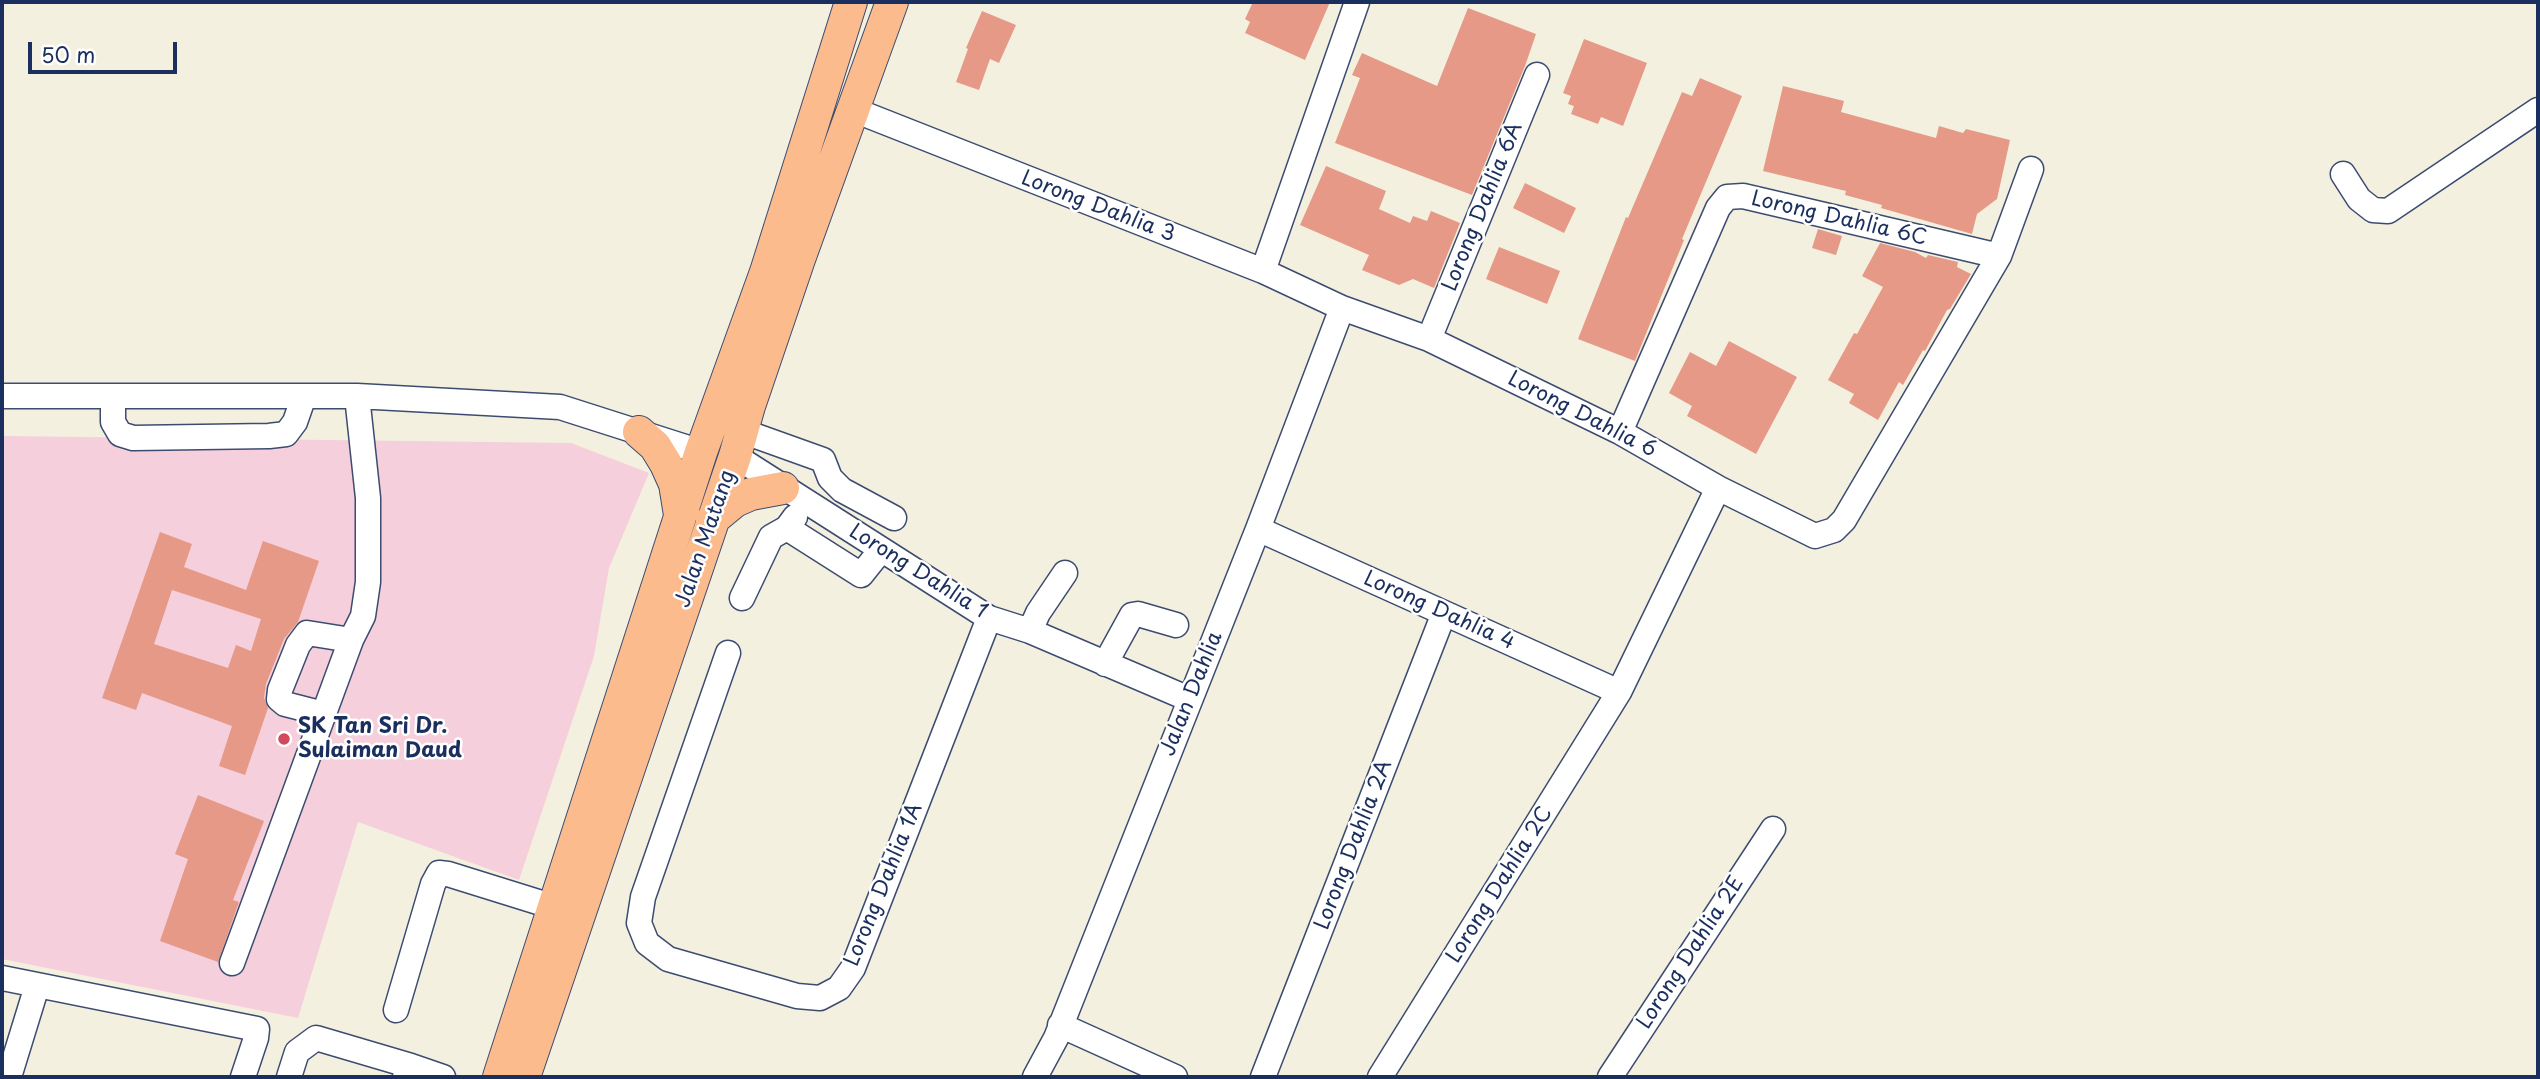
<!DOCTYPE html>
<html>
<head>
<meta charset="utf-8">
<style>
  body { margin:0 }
  #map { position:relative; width:2540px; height:1079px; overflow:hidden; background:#f4f0df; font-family:"Playpen Sans",sans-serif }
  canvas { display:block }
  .frame { position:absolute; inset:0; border:4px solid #1b2f5e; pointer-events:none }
  .scale { position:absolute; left:28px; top:42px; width:149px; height:32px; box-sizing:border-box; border:4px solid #1b2f5e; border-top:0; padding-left:9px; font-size:21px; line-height:24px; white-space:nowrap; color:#1b2f5e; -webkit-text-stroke:5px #fff; paint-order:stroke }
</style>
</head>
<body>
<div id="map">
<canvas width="2540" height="1079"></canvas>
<div class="frame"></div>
<div class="scale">50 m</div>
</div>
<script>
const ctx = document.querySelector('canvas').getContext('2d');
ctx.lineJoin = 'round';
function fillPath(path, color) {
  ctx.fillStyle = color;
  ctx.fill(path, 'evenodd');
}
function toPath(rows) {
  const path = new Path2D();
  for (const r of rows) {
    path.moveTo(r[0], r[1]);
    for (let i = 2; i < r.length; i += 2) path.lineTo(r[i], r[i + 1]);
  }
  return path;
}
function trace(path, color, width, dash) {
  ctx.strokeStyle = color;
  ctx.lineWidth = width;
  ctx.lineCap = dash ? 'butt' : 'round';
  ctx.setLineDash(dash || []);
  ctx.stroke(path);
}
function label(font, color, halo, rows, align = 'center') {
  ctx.font = font + ' "Playpen Sans",sans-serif';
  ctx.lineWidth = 5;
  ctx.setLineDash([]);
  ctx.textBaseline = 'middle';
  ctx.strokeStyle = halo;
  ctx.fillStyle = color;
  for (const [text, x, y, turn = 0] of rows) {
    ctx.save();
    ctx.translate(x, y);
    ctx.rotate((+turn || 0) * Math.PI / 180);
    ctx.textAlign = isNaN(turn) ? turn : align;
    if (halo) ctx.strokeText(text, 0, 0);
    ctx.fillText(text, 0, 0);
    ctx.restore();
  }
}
fillPath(toPath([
  [2,436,571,443,649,473,609,568,594,656,519,880,358,822,298,1018,2,959]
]), '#f5cfdc');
fillPath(toPath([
  [1253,2,1330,2,1305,60,1245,33,1250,22,1245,19],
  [1468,8,1536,34,1525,66,1472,195,1335,143,1360,78,1352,75,1362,53,1437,86],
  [982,11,1016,25,999,63,990,59,979,90,956,82,968,49,966,48],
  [1584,39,1647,63,1623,126,1601,117,1598,124,1571,114,1574,106,1568,104,1571,96,1563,93],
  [1700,78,1742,96,1682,239,1684,240,1635,361,1578,339,1626,217,1628,218,1682,92,1692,96],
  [1783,86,1844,101,1841,112,1936,138,1939,126,1963,133,1966,129,2010,140,1997,199,1977,214,1972,234,1881,208,1882,205,1845,195,1846,191,1763,171],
  [1326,166,1386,191,1379,209,1410,223,1413,216,1427,221,1431,211,1460,223,1434,288,1413,279,1399,285,1362,270,1369,255,1300,225],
  [1525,183,1576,208,1564,233,1513,208],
  [1818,229,1842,236,1836,255,1812,248],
  [1880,243,1915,252,1926,258,1928,255,1958,262,1957,267,1971,274,1950,309,1947,310,1925,351,1923,350,1903,385,1899,382,1878,420,1849,403,1854,394,1828,380,1854,333,1857,334,1883,287,1862,276],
  [1499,247,1560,271,1547,304,1486,279],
  [1729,341,1797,377,1756,454,1687,416,1692,406,1669,393,1690,352,1716,366],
  [160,532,192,544,184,567,246,590,263,541,319,561,298,622,284,639,266,684,264,698,268,708,245,775,219,766,232,726,142,693,136,710,102,698],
  [172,590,261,619,251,651,236,645,228,668,154,644],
  [198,795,264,821,233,900,239,902,218,962,160,941,188,859,175,854]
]), '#e69987');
const minor = toPath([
  [854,110,1263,271,1342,308,1429,339,1620,432,1718,488,1815,536,1834,530,1844,520,1999,256,2031,169],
  [2343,174,2359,199,2373,210,2388,211,2538,110],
  [1263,271,1357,2],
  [1429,339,1537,75],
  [2,396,357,396,560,407,701,452],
  [113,396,113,422,120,434,133,438,269,436,286,434,295,422,304,396],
  [742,431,823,460,830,478,842,490,894,518],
  [1620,432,1718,208,1727,197,1743,196,1999,256],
  [735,456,989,618,1030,631,1189,699],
  [787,528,861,575,881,550],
  [1258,529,1619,692],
  [742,598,771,537,787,528,795,517],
  [1030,631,1038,613,1065,573],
  [728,653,643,897,639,923,647,943,668,959,797,996,820,998,839,988,853,968,989,618],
  [1105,664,1132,615,1138,614,1176,625],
  [324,714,285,704,279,699,280,690,298,645,307,633,351,640],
  [232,963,351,640,363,616,368,582,368,498,357,396],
  [2,978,257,1029,256,1038,243,1077],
  [396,1010,433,884,439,873,448,874,554,907],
  [1060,1025,1175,1077],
  [9,1077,37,986],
  [289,1077,297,1052,316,1038,411,1066],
  [405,1077,411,1066,443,1077],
  [1035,1077,1056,1038,1258,529,1342,308],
  [1263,1077,1444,613],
  [1380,1077,1619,692,1718,488],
  [1610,1077,1773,829]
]);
const major = toPath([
  [639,432,655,446,666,464,675,484,680,515],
  [712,520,735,501,751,494,783,488],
  [499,1077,701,452,766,272,851,2],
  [524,1077,735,456,749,406,799,259,892,2]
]);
trace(minor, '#3c4c71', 27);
trace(major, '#3c4c71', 34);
trace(minor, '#fff', 24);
trace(major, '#fbbb8c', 32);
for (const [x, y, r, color] of [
  [284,739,7,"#d1495b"]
]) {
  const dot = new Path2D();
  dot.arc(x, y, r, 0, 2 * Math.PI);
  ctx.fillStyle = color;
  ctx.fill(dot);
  trace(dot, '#fff', 2.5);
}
label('21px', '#1b2f5e', '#fff', [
  ["Lorong Dahlia 3",1098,207,21],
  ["Lorong Dahlia 6A",1483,207,-68],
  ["Lorong Dahlia 6C",1839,219,13],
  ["Lorong Dahlia 6",1582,415,27],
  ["Jalan Matang",706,539,-71],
  ["Lorong Dahlia 1",918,572,32],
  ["Lorong Dahlia 4",1439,611,24],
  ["Jalan Dahlia",1192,694,-68],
  ["Lorong Dahlia 2A",1354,845,-69],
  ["Lorong Dahlia 1A",884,885,-68],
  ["Lorong Dahlia 2C",1500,885,-58],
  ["Lorong Dahlia 2E",1691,953,-57]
]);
label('bold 21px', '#1b2f5e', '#fff', [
  ["SK Tan Sri Dr.",298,727],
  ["Sulaiman Daud",298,751]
], 'left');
</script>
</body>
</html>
